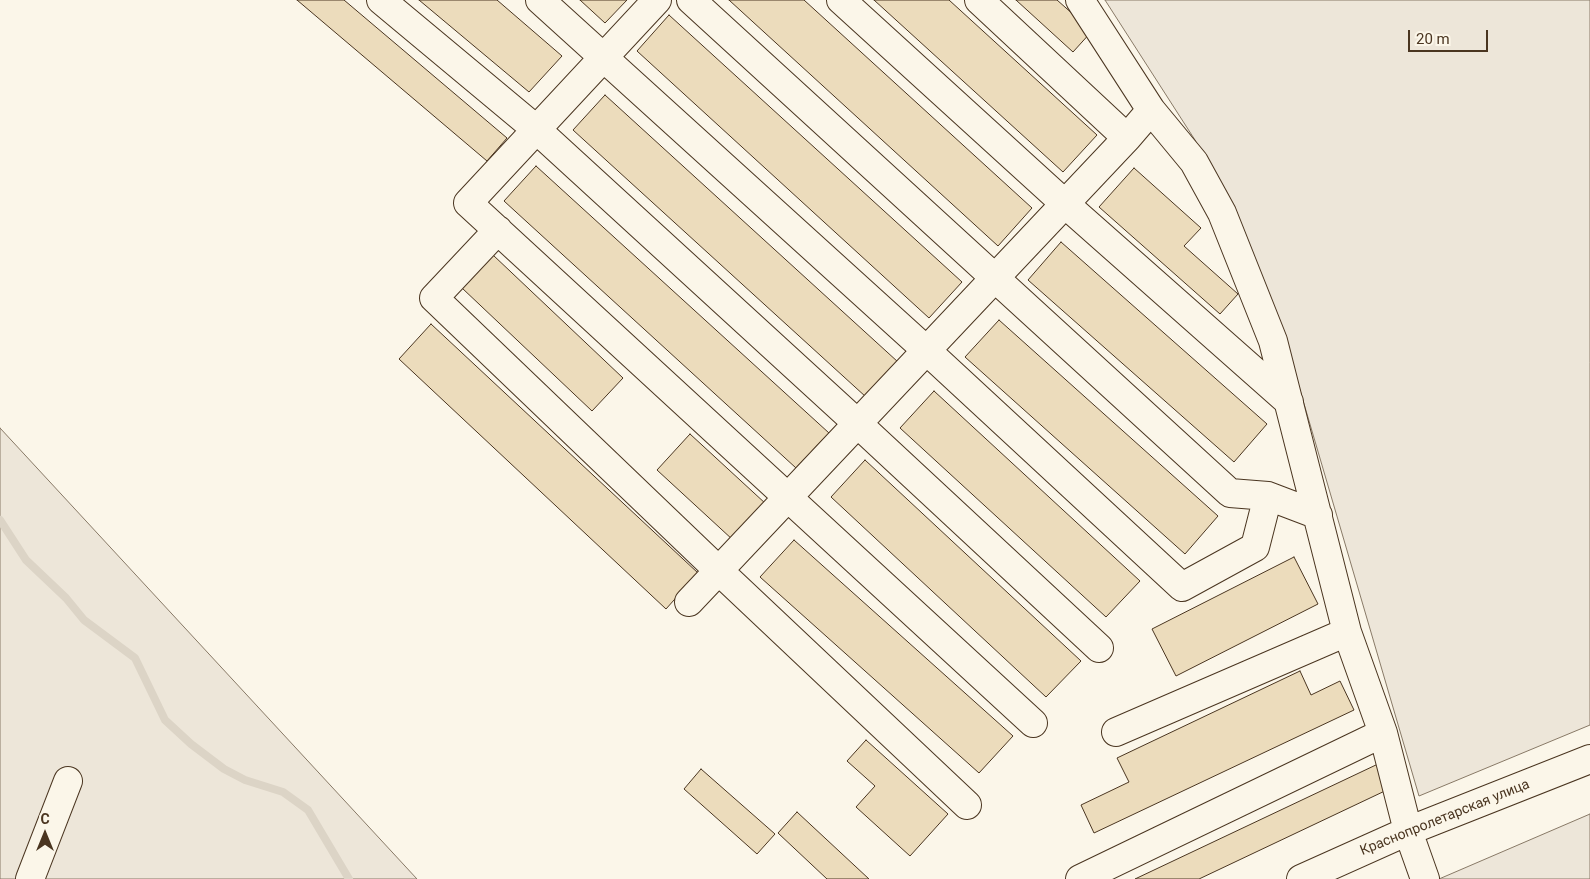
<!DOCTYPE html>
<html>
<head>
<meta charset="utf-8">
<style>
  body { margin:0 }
  #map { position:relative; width:1590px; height:879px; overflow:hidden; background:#fbf6e9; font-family:Roboto,sans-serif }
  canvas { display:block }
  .north { position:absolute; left:20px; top:809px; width:50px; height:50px; -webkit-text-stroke:4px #fbf6e9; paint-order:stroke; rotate:0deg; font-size:14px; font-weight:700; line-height:20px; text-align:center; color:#4a3520 }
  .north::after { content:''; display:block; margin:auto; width:18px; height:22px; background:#4a3520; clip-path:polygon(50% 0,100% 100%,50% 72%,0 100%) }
  .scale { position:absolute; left:1408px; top:30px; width:80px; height:22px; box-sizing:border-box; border:2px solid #4a3520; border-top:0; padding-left:6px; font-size:15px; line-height:18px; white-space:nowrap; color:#4a3520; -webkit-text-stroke:4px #fbf6e9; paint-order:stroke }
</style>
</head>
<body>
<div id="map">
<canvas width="1590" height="879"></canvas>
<div class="north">С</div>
<div class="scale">20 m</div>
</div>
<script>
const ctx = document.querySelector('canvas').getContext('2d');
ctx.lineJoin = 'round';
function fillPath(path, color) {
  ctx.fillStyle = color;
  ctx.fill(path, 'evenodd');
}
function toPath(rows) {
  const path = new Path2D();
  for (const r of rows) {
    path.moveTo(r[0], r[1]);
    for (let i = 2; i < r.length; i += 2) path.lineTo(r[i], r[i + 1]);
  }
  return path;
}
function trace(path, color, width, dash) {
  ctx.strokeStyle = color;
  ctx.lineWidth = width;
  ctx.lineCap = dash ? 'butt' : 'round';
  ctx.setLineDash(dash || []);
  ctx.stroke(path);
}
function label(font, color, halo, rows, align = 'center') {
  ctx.font = font + ' Roboto,sans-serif';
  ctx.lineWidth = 4;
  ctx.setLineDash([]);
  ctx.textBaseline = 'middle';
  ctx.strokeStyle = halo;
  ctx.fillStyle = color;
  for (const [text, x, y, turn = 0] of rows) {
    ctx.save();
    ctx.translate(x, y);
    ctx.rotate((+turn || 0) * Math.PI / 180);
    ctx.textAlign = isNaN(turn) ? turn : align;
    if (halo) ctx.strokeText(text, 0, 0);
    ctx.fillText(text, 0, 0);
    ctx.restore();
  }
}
const green = toPath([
  [1105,0,1590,0,1590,725,1419,796,1285,339,1195,140,1105,0],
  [0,428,417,879,0,879,0,428],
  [1590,814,1590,879,1439,879,1590,814]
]);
fillPath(green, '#ede6d9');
trace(green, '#887966', 1);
trace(toPath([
  [0,520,26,560,66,598,84,620,135,658,165,720,191,744,224,769,245,780,283,792,308,810,349,879]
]), '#dcd4c6', 8);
const building = toPath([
  [297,0,344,0,507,138,487,161,297,0],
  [419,0,497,0,562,56,529,92,419,0],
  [580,0,627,0,605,23,580,0],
  [729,0,804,0,1032,208,998,246,729,0],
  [874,0,949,0,1097,135,1063,172,874,0],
  [1016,0,1057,0,1092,31,1073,52,1016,0],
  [669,15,962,282,929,318,637,51,669,15],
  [605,95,898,362,866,397,573,130,605,95],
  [536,166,829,433,796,468,504,201,536,166],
  [1134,168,1201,228,1184,246,1238,294,1220,314,1099,207,1134,168],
  [1061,242,1267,424,1234,462,1028,280,1061,242],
  [493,255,623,378,592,411,462,288,493,255],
  [999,320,1218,516,1185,554,965,357,999,320],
  [431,324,698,573,666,609,399,359,431,324],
  [934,391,1140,581,1106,617,900,428,934,391],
  [690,434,766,504,733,540,657,470,690,434],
  [865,460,1081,661,1046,697,831,497,865,460],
  [794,540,1013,736,979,773,760,577,794,540],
  [1294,557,1318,604,1176,676,1152,629,1294,557],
  [1300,671,1311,695,1340,681,1354,710,1094,833,1081,805,1129,782,1117,758,1300,671],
  [866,740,948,814,910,856,856,807,875,786,847,761,866,740],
  [1378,764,1389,789,1199,879,1135,879,1378,764],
  [701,769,775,834,757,854,684,789,701,769],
  [797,812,869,879,827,879,778,833,797,812]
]);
fillPath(building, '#ecdcbc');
trace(building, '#4a3520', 1);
const minor = toPath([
  [381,0,537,130,857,423,1099,648],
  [540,0,926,350,1182,587,1255,547,1268,496],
  [657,0,468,203,1033,723],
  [691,0,1230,493,1268,496,1318,515],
  [841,0,1064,203,1289,402],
  [979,0,1127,138],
  [1080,0,1151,110,1194,162,1222,213,1273,341,1347,632,1383,733,1408,831,1425,879],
  [498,230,434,298,718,570,967,805],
  [689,602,1127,138,1151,110],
  [1116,732,1347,632],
  [30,879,68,781],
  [1080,879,1383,733],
  [1301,879,1408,831,1590,759]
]);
trace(minor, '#4a3520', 30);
trace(minor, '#fbf6e9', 28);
label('14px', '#4a3520', '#fbf6e9', [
  ["Краснопролетарская улица",1445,818,-22]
]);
</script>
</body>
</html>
